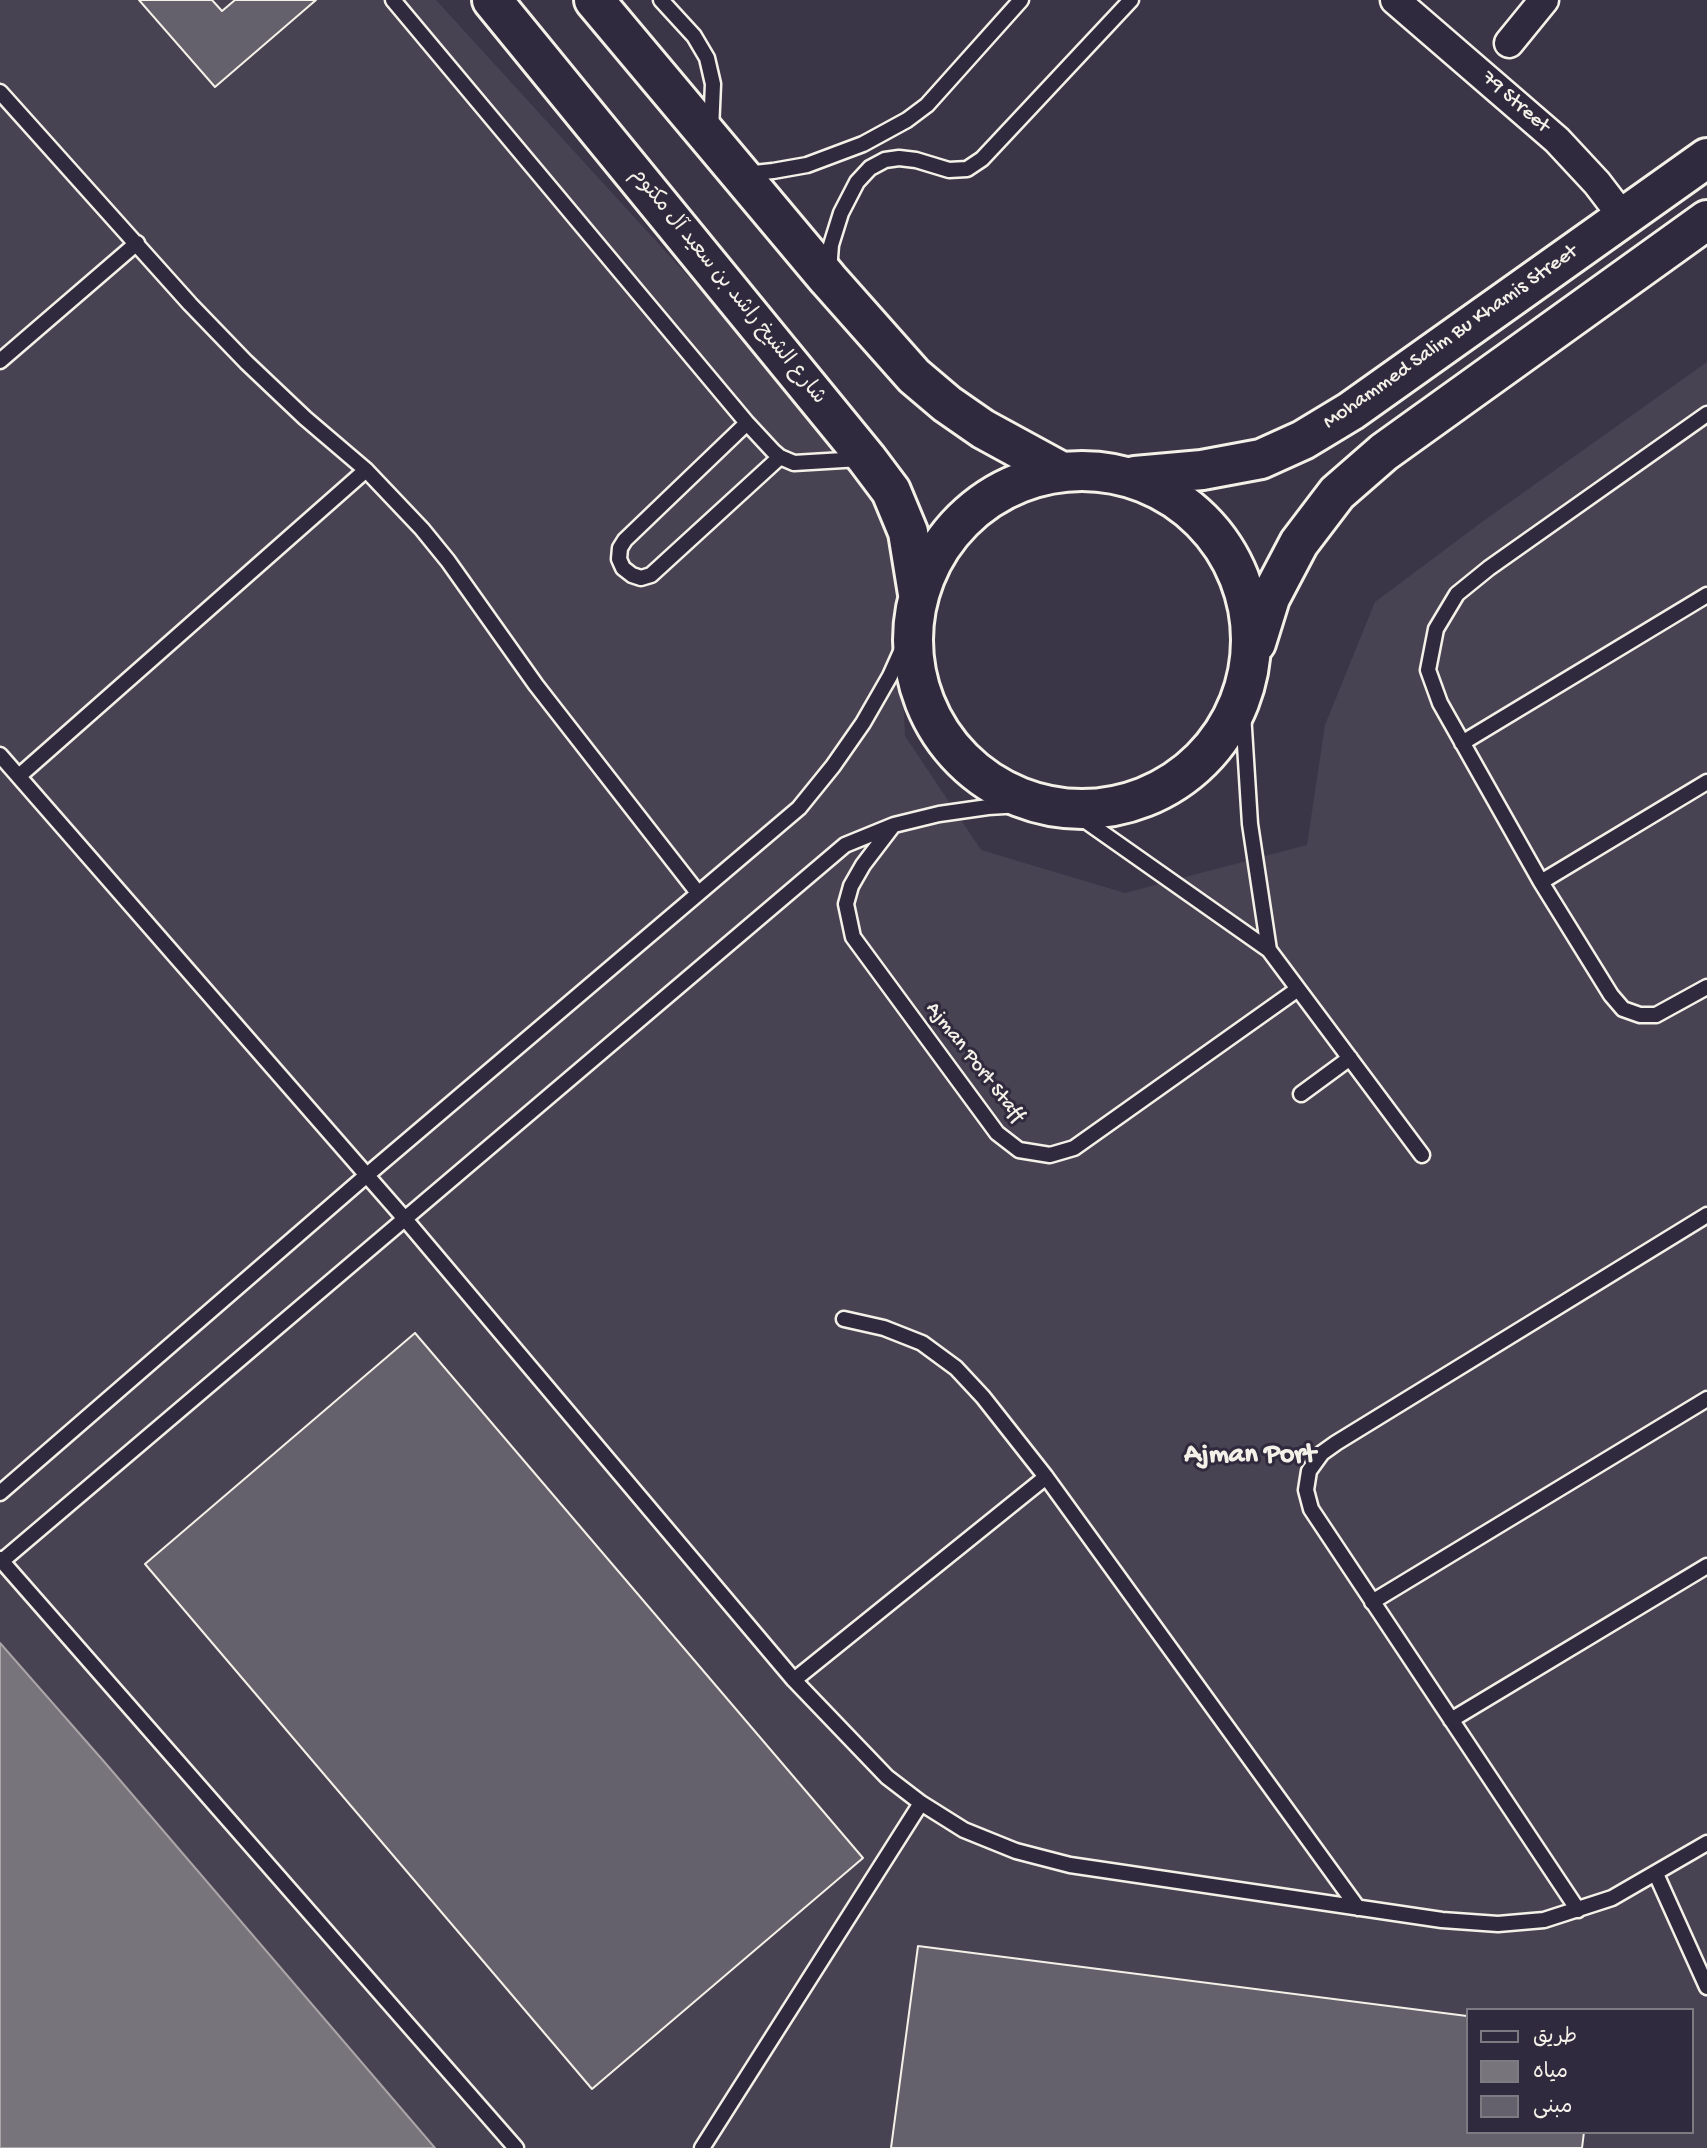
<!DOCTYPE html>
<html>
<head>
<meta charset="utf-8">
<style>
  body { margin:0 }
  #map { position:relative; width:1707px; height:2148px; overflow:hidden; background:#3b3647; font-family:"Gochi Hand","Playpen Sans Arabic",sans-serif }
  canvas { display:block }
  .legend { position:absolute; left:1466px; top:2008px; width:228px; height:126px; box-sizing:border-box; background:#2f2a3d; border:2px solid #7e7a81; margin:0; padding:9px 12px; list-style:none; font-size:21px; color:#f4f1e8 }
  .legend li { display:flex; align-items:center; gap:14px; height:35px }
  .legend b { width:35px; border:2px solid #7e7a81 }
</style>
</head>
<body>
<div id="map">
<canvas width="1707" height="2148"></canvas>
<ul class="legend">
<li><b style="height:9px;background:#2f2a3d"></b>طريق</li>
<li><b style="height:19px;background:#78747b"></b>مياه</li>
<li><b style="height:19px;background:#65616c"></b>مبنى</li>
</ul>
</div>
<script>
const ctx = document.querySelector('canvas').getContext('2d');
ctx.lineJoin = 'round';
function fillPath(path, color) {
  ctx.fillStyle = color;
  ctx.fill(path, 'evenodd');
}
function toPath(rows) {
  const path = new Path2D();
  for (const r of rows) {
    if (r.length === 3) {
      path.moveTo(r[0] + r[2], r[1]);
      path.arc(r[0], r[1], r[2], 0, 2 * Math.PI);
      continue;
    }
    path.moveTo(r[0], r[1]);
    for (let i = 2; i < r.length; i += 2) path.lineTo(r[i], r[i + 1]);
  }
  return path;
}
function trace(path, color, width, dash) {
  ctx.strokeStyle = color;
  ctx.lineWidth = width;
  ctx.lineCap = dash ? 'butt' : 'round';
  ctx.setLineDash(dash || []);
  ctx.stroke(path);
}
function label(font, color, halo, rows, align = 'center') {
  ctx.font = font + ' "Gochi Hand","Playpen Sans Arabic",sans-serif';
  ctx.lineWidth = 6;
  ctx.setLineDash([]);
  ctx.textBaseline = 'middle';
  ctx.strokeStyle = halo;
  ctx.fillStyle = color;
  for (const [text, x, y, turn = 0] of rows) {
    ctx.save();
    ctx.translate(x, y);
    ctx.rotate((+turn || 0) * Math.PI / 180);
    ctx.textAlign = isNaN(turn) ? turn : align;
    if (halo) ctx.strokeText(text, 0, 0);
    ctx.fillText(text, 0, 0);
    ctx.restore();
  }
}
fillPath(toPath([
  [0,0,436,0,863,468,895,525,905,736,981,850,1125,893,1307,845,1325,725,1375,602,1482,522,1707,362,1707,2148,435,2148,0,1643],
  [1467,2010,1691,2010,1691,2132,1467,2132]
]), '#484352');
const water = toPath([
  [0,1643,107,1765,435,2148,0,2148,0,1643]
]);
fillPath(water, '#78747b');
trace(water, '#aaa6a7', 2);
const building = toPath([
  [139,0,212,0,222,11,235,0,316,0,215,87,139,0],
  [415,1333,863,1858,592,2089,145,1564,415,1333],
  [918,1946,1467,2016,1467,2132,1584,2132,1582,2148,891,2148,918,1946]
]);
fillPath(building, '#65616c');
trace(building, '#f4f1e8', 2);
const lane = toPath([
  [393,0,747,423,773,451,780,457,794,463,860,459],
  [661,0,694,36,707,58,713,84,711,130],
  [0,92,190,304,246,362,305,418,366,470,422,529,448,561,536,685,698,893],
  [745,174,773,171,807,165,863,144,907,120,927,105,1021,0],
  [829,271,831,245,841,213,857,182,870,168,885,160,899,158,916,160,949,170,967,169,982,159,1131,0],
  [0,361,137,243],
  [1707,414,1489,568,1457,594,1436,629,1428,670,1440,703,1541,882,1611,995,1623,1009,1640,1015,1656,1015,1707,987],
  [747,423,625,540,620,548,619,559,623,568,632,575,641,578,651,575,780,457],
  [1242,697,1250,824,1269,950],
  [1462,743,1707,595],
  [0,755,405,1219,794,1680,887,1777,921,1803,964,1830,1016,1851,1070,1865,1442,1920,1498,1924,1544,1920,1612,1898,1707,1843],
  [19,776,366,470],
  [1070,810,1269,950,1422,1155],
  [892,827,863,865,851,886,846,904,853,937,997,1133,1019,1150,1050,1155,1074,1148,1298,989],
  [1541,882,1707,782],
  [1301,1094,1350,1058],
  [844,1319,884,1328,922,1343,956,1368,983,1397,1046,1477,1358,1908],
  [0,1493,367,1175,799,808,833,766,863,723,890,676,912,627],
  [0,1559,516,2148],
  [2,1561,845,845,894,825,939,814,988,807,1038,804],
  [1372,1602,1707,1399],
  [794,1680,1046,1477],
  [1451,1720,1707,1566],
  [1656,1874,1707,1987],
  [1578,1910,1311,1509,1306,1490,1309,1471,1322,1453,1336,1443,1707,1215],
  [702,2148,921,1803]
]);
const street = toPath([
  [1395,0,1557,140,1597,183,1623,217],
  [1509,43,1544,0]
]);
const secondary = toPath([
  [492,0,867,459,891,491,908,532,918,594],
  [594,0,828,279,914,376,947,404,983,429,1060,471],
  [1082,640,169],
  [1135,476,1202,470,1261,459,1303,440,1351,411,1707,158],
  [1256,643,1270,598,1299,543,1337,493,1384,452,1707,220]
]);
trace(lane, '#f4f1e8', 19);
trace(street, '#f4f1e8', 33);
trace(secondary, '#f4f1e8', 44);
trace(lane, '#2f2a3d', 14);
trace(street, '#2f2a3d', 28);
trace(secondary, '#2f2a3d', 38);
label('21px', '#f4f1e8', '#2f2a3d', [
  ["79 Street",1515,103,41],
  ["شارع الشيخ راشد بن سعيد آل مكتوم",727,287,51],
  ["Mohammed Salim Bu Khamis Street",1451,338,-35],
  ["Ajman Port Staff",974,1063,52]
]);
label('bold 28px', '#f4f1e8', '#2f2a3d', [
  ["Ajman Port",1250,1457]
]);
</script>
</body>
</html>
